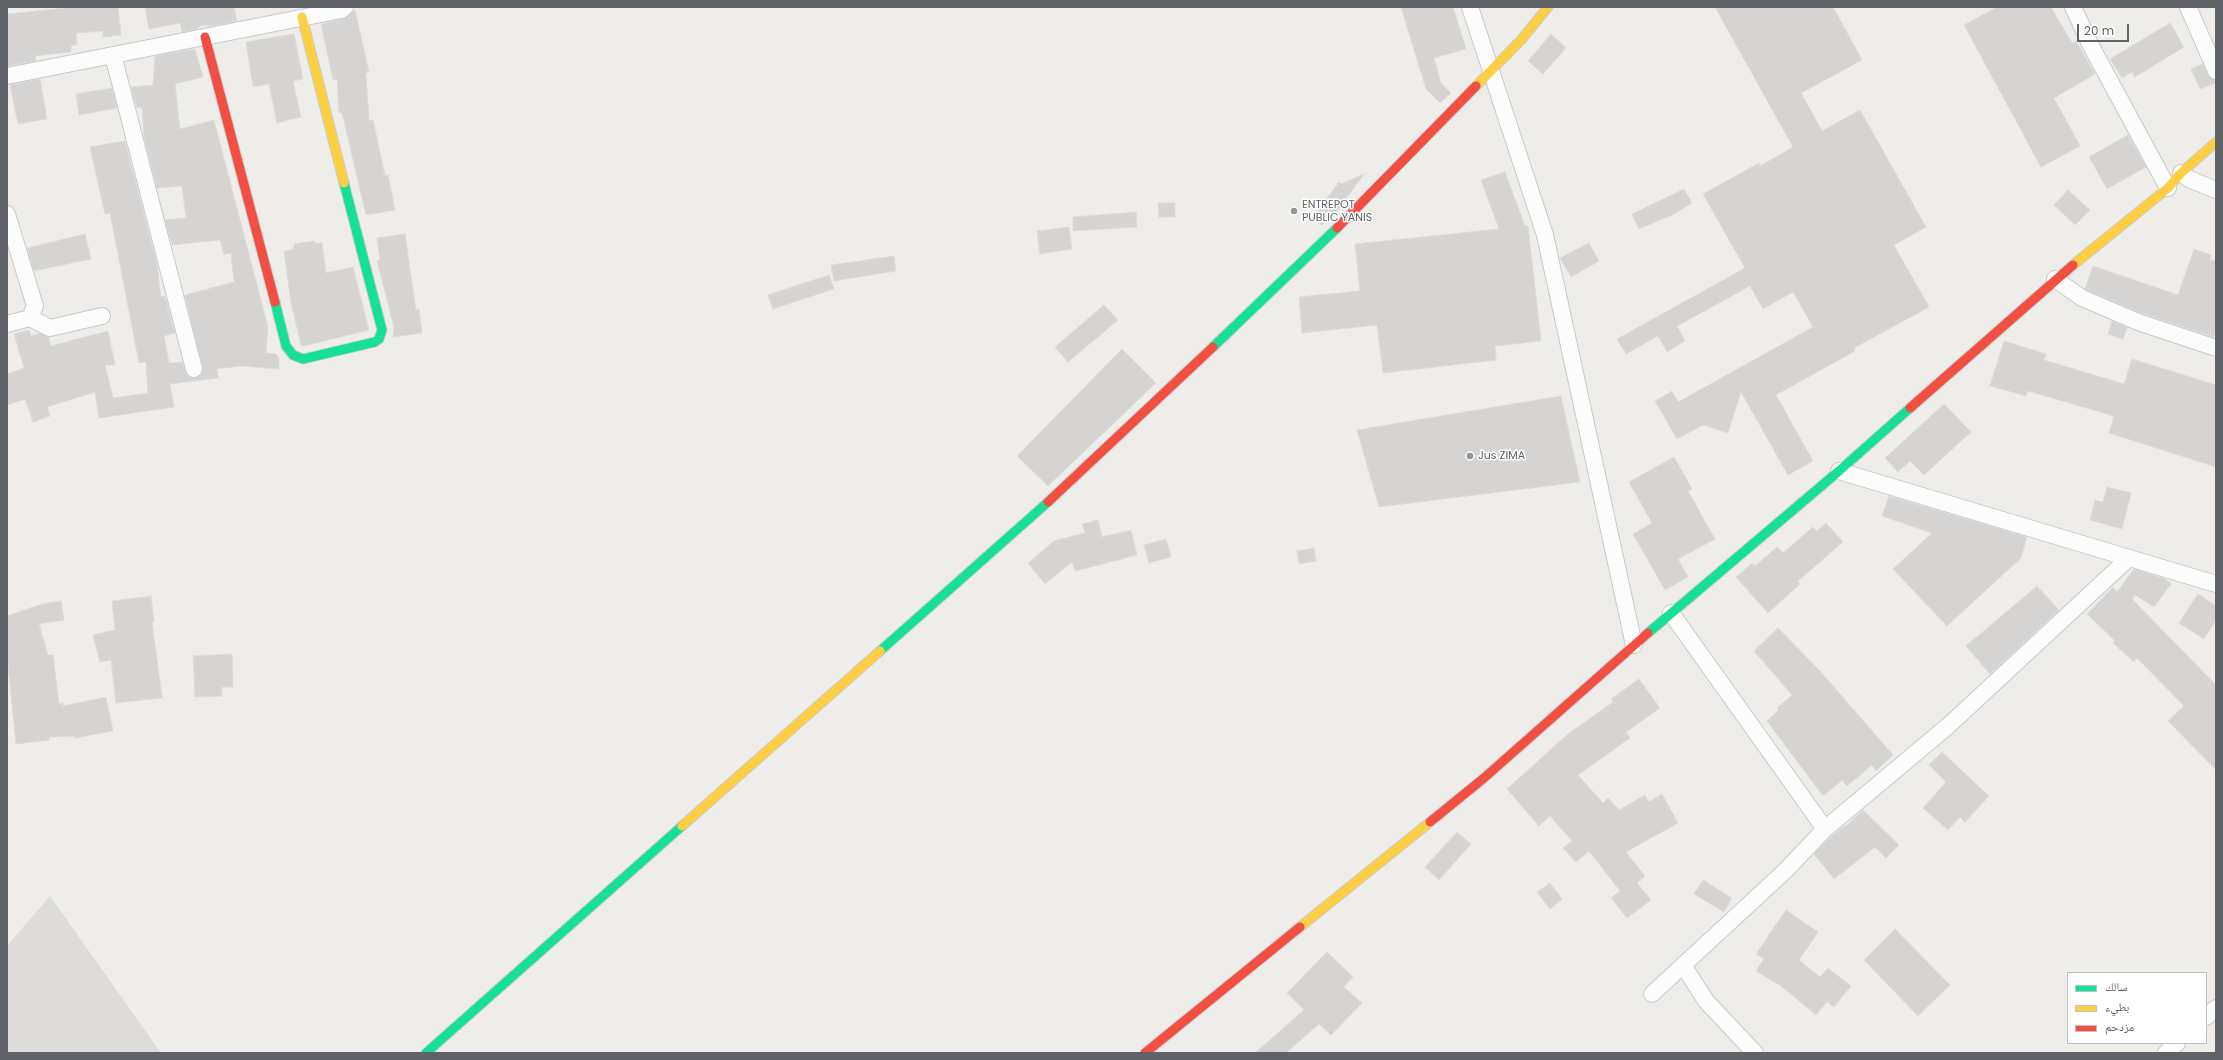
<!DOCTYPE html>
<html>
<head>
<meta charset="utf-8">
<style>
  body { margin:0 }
  #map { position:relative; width:2223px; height:1060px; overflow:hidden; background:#eeedea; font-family:Poppins,"Noto Naskh Arabic",sans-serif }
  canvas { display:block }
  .frame { position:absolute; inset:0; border:8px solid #5f6367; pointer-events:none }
  .legend { position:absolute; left:2067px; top:972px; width:140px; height:72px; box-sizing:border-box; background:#fff; border:1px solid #bfc1c2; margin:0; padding:5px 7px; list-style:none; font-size:12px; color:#5f6367 }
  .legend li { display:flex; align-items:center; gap:8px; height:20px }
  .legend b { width:20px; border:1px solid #bfc1c2 }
  .scale { position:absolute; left:2077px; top:24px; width:52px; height:18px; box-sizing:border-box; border:2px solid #5f6367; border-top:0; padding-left:5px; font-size:12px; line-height:14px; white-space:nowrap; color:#5f6367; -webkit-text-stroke:3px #fff; paint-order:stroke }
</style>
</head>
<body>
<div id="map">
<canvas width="2223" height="1060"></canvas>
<div class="frame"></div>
<ul class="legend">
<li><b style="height:5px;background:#16e098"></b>سالك</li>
<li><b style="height:5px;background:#ffcf43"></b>بطيء</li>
<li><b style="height:5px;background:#f24e42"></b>مزدحم</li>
</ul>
<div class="scale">20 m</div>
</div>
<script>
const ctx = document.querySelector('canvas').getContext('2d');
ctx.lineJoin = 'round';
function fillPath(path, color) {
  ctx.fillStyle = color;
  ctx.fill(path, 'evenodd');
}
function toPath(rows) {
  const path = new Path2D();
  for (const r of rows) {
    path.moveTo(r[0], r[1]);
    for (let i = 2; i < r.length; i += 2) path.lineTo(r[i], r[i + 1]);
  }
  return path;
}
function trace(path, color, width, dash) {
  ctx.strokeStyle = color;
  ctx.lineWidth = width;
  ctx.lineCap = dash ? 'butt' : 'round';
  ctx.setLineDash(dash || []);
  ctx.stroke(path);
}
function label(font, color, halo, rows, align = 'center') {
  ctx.font = font + ' Poppins,sans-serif';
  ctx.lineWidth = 3;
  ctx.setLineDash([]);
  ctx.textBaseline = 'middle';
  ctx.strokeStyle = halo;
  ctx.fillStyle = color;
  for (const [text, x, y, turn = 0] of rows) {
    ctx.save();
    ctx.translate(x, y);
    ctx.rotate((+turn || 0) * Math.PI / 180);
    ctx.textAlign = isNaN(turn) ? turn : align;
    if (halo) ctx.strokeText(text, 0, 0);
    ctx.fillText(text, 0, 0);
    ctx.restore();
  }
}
fillPath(toPath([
  [50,896,161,1053,7,1053,7,946]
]), '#dedcda');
const building = toPath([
  [76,7,118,7,121,35,103,37,103,31,76,33,77,44,71,46,71,52,35,56,36,61,7,66,7,14,76,7],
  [145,7,234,7,237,21,210,26,202,25,196,29,182,32,180,23,149,29,145,7],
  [1401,7,1453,7,1466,49,1434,58,1441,83,1451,93,1440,103,1426,89,1401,7],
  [1715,7,1833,7,1862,60,1801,93,1822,131,1860,110,1926,227,1894,245,1929,307,1854,348,1855,351,1776,395,1813,461,1788,475,1741,392,1728,433,1703,425,1677,439,1655,401,1672,391,1678,402,1813,327,1793,292,1763,309,1750,286,1677,326,1685,341,1667,352,1658,336,1626,354,1617,339,1745,268,1703,194,1759,163,1760,166,1793,147,1715,7],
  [1997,7,2051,7,2072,43,2076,41,2095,74,2054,98,2080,146,2041,167,1964,25,1997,7],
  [355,10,369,72,366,73,369,121,373,120,385,176,388,175,395,210,366,215,342,113,339,112,337,79,333,80,321,24,343,19,355,10],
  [2170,23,2184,47,2135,77,2132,72,2122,78,2110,59,2170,23],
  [294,34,303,79,293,81,301,117,277,123,269,84,253,87,246,42,294,34],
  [1551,34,1566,48,1543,74,1528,61,1551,34],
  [195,49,203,77,175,84,180,129,214,120,268,327,266,353,276,354,279,358,279,369,241,366,217,369,218,378,170,384,174,407,99,418,95,392,47,407,50,416,33,422,25,399,7,405,7,374,24,368,14,334,29,330,31,336,40,333,49,337,51,346,108,331,115,365,105,365,113,398,148,393,146,362,139,363,110,213,105,214,90,147,125,141,157,264,161,297,165,296,175,333,164,336,169,363,182,362,187,375,192,378,200,376,203,372,185,295,234,282,231,253,224,255,220,240,172,245,165,220,186,218,182,186,157,188,144,137,142,107,137,108,131,87,153,85,155,56,195,49],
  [2203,64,2208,75,2216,80,2216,83,2200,89,2191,69,2203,64],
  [40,79,47,119,18,124,10,85,40,79],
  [112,88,117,108,79,115,76,94,112,88],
  [2128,135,2146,167,2107,189,2089,157,2128,135],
  [1505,172,1525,226,1528,226,1541,341,1495,346,1496,360,1383,373,1377,325,1302,333,1299,297,1360,291,1355,244,1499,229,1481,180,1505,172],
  [1364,174,1340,207,1322,225,1313,218,1339,182,1341,184,1364,174],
  [1684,189,1692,203,1672,215,1639,229,1632,214,1684,189],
  [2068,190,2090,210,2075,225,2054,205,2068,190],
  [1158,203,1175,203,1175,217,1159,217,1158,203],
  [1136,212,1137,227,1073,231,1073,217,1136,212],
  [1069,227,1072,249,1040,254,1037,231,1069,227],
  [85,234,91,259,34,271,27,248,85,234],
  [405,234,416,310,419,309,422,333,393,337,394,327,377,261,380,260,377,238,405,234],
  [314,241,315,244,322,243,326,273,353,267,369,330,304,346,301,345,291,303,284,251,294,249,294,244,314,241],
  [1589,243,1599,261,1571,277,1560,258,1589,243],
  [2194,249,2211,255,2210,260,2216,261,2216,329,2214,337,2141,313,2085,289,2093,266,2178,295,2194,249],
  [894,256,896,271,834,281,831,265,894,256],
  [829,275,834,289,773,309,768,295,829,275],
  [1104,305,1118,320,1068,362,1055,347,1104,305],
  [2112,321,2127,328,2123,339,2108,334,2112,321],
  [2004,341,2046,354,2044,360,2124,384,2132,359,2216,385,2216,467,2109,433,2114,416,2028,391,2026,396,1990,386,2004,341],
  [1122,349,1156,383,1048,486,1017,456,1122,349],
  [1561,396,1580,482,1379,507,1357,430,1561,396],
  [1944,404,1971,432,1924,475,1910,461,1898,472,1885,458,1944,404],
  [1674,457,1692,489,1688,491,1715,539,1678,559,1688,577,1665,590,1633,534,1652,523,1629,482,1674,457],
  [2107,487,2131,493,2122,529,2090,520,2095,500,2103,502,2107,487],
  [1889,496,2027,537,2021,558,1947,626,1893,569,1932,533,1882,516,1889,496],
  [1098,520,1102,537,1131,530,1137,555,1075,571,1072,562,1045,584,1028,563,1054,541,1085,533,1082,524,1098,520],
  [1826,523,1843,542,1798,581,1800,584,1768,613,1736,577,1752,563,1755,566,1777,547,1783,553,1813,527,1817,531,1826,523],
  [1166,539,1171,557,1149,563,1144,545,1166,539],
  [1314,548,1316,561,1299,564,1297,551,1314,548],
  [2134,569,2165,579,2171,584,2154,607,2135,595,2132,599,2216,685,2216,770,2168,721,2184,706,2137,658,2134,662,2113,643,2115,641,2087,614,2113,587,2117,592,2134,569],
  [2037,586,2059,610,1990,674,1966,646,2037,586],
  [2198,594,2216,606,2216,620,2204,639,2179,623,2198,594],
  [151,596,154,622,152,622,162,698,116,703,111,660,100,662,93,635,115,630,112,601,151,596],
  [61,601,64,620,39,624,48,655,53,655,59,704,63,703,63,706,106,697,113,731,74,738,74,736,49,737,49,740,16,744,7,655,7,616,42,604,61,601],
  [1778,628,1820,671,1893,755,1876,771,1872,765,1847,786,1842,780,1823,796,1767,721,1779,710,1777,708,1792,695,1754,651,1778,628],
  [232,654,233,687,222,687,222,696,195,697,193,656,232,654],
  [1639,679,1660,708,1626,732,1630,738,1578,775,1603,803,1608,798,1619,810,1645,795,1649,802,1662,794,1678,823,1626,852,1645,876,1637,883,1651,900,1627,918,1611,898,1620,891,1589,851,1576,862,1563,848,1572,841,1550,816,1539,826,1507,789,1568,734,1613,702,1611,699,1639,679],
  [1942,752,1989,796,1965,822,1960,817,1948,830,1923,808,1946,782,1929,765,1942,752],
  [1863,810,1899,845,1886,858,1875,847,1834,879,1814,854,1832,836,1844,826,1845,827,1863,810],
  [1457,832,1471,844,1439,880,1425,867,1457,832],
  [1703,880,1732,898,1724,912,1694,894,1703,880],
  [1550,883,1562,899,1550,909,1537,892,1550,883],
  [1786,910,1818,932,1799,960,1820,977,1828,968,1851,986,1834,1007,1827,1002,1816,1015,1781,986,1756,971,1764,959,1756,954,1786,910],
  [1895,929,1950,985,1918,1016,1864,960,1895,929],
  [1327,952,1353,977,1344,987,1362,1003,1331,1035,1319,1024,1286,1053,1255,1053,1304,1010,1287,993,1327,952]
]);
fillPath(building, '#d5d4d3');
trace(building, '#dedcda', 1);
const street = toPath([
  [1470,7,1545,235,1634,645],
  [2073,7,2091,46,2168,188],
  [2188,7,2216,71],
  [113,55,194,369],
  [7,76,341,10,345,7],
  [2181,173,2189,179,2216,190],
  [7,214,35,306,30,318,7,324],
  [2055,279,2082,298,2138,322,2216,348],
  [30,318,50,328,102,316],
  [1839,471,2216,584],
  [1825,829,1948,726,2129,558],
  [1683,965,1706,1001,1755,1053],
  [1652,994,1785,871,1825,829,1671,613],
  [2206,1017,2216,1008],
  [2166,1053,2177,1043]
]);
const fast = toPath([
  [275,302,286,346,293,355,303,359,375,342,379,339,382,330,344,183],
  [1213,347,1337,228],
  [1648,633,1839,471,1910,408],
  [880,651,1048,502],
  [426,1053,682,826]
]);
const slow = toPath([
  [302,17,344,183],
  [1476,86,1521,40,1548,7],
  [2073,265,2168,188,2181,173,2216,142],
  [682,826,880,651],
  [1300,927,1430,822]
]);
const jam = toPath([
  [205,37,275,302],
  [1337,228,1476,86],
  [1910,408,2073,265],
  [1048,502,1213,347],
  [1430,822,1484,778,1648,633],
  [1145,1053,1300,927]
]);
trace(street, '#c9c9c9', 18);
trace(fast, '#cbcbcb', 11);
trace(slow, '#cbcbcb', 11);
trace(jam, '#cbcbcb', 11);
trace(street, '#fcfcfc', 16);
trace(fast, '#16e098', 9);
trace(slow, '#ffcf43', 9);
trace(jam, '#f24e42', 9);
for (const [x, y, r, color] of [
  [1294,211,4,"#919395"],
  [1470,456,4,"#919395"]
]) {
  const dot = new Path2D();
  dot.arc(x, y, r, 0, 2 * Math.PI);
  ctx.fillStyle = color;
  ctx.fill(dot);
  trace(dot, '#fff', 1.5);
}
label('11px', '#5f6367', '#fff', [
  ["ENTREPOT",1302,205],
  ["PUBLIC YANIS",1302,218],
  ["Jus ZIMA",1478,456]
], 'left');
</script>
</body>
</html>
